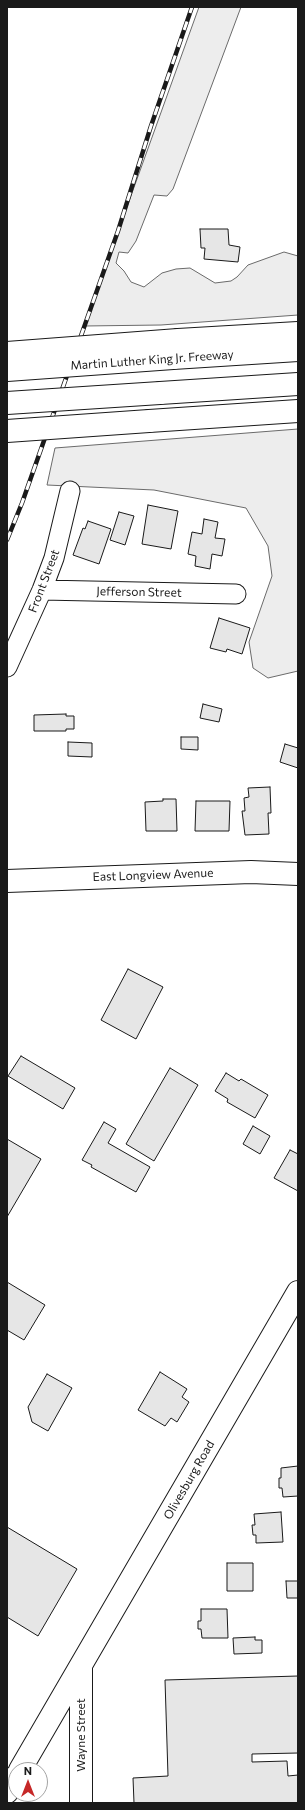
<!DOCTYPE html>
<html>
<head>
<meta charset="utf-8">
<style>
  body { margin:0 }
  #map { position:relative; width:305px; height:1810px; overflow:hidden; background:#fff; font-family:Commissioner,sans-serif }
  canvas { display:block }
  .frame { position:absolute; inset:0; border:8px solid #1a1a1a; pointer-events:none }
  .north { position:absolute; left:8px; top:1762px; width:40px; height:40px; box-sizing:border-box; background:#fff; border:1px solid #a3a3a3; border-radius:50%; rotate:0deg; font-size:11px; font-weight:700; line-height:16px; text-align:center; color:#1a1a1a }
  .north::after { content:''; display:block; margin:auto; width:14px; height:18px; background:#c62828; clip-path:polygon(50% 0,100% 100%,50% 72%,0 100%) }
</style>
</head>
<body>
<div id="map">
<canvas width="305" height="1810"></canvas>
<div class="frame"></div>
<div class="north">N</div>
</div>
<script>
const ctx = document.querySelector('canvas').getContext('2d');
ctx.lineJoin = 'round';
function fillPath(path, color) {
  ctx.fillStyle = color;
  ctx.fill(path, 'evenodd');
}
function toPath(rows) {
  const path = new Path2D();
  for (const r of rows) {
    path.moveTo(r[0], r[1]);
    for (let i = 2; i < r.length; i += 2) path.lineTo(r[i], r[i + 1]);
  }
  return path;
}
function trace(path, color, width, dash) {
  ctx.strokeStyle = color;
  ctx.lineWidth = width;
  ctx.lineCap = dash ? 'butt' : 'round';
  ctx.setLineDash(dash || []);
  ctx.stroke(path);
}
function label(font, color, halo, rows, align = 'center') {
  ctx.font = font + ' Commissioner,sans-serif';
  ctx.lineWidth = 3;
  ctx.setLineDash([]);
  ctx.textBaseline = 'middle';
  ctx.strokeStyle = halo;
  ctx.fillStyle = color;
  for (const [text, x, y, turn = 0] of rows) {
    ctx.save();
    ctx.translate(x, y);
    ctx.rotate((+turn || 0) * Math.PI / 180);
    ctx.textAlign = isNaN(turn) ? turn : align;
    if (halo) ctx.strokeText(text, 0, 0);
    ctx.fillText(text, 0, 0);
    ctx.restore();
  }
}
const built = toPath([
  [199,7,241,7,173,189,167,196,154,195,136,241,128,253,119,252,116,263,124,271,131,282,144,287,162,273,176,269,190,268,215,283,231,281,237,277,248,265,284,252,298,256,298,315,161,325,84,326,199,7],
  [298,429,298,671,268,678,253,668,249,642,272,576,268,546,246,508,154,490,47,485,55,448,298,429]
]);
fillPath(built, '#ededed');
trace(built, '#6a6a6a', 1);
const building = toPath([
  [200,229,228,229,229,245,240,247,238,262,204,259,205,248,201,248,200,229],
  [148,505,178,511,171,549,142,544,148,505],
  [119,512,134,516,125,545,110,540,119,512],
  [204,519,218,522,215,538,225,539,222,556,212,554,210,569,195,566,196,556,188,554,192,532,202,534,204,519],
  [88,521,111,529,99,564,73,555,83,528,85,529,88,521],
  [219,618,250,628,242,654,227,649,226,652,210,648,219,618],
  [203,704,222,709,219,722,200,718,203,704],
  [66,714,66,716,74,716,74,729,66,729,66,731,34,731,34,715,66,714],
  [181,737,198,737,198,750,181,749,181,737],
  [68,742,92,743,92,757,68,756,68,742],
  [285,744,298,748,298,768,280,762,285,744],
  [270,787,271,813,268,813,269,834,245,835,242,811,245,811,244,798,249,797,248,788,270,787],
  [163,799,176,799,177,831,146,831,145,802,163,801,163,799],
  [196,801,230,801,229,831,195,831,196,801],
  [128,969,163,987,136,1039,101,1020,128,969],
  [21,1056,75,1088,63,1109,8,1076,21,1056],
  [170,1068,198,1085,154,1161,126,1144,170,1068],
  [226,1073,239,1081,241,1079,268,1095,255,1118,227,1102,228,1099,215,1091,226,1073],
  [104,1122,116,1129,108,1143,150,1167,136,1192,91,1167,92,1165,82,1160,104,1122],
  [253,1126,270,1136,260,1154,243,1144,253,1126],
  [7,1139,41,1159,7,1217,7,1139],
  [290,1150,298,1154,298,1191,274,1178,290,1150],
  [7,1282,45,1305,24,1340,7,1330,7,1282],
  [160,1372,187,1389,182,1397,189,1402,177,1422,171,1418,165,1426,138,1410,160,1372],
  [47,1374,72,1388,48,1431,32,1422,28,1407,47,1374],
  [298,1466,298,1496,283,1497,282,1488,279,1488,279,1478,281,1478,281,1468,298,1466],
  [281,1512,283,1542,256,1543,256,1535,253,1535,252,1525,255,1525,254,1514,281,1512],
  [7,1527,77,1569,38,1636,7,1617,7,1527],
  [227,1563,253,1563,253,1591,227,1591,227,1563],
  [286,1581,298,1581,298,1598,287,1598,286,1581],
  [201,1609,227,1609,228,1638,202,1638,201,1629,198,1629,198,1621,201,1621,201,1609],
  [255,1637,255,1640,262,1640,262,1653,234,1654,233,1638,255,1637],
  [298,1676,298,1753,252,1754,252,1762,287,1761,288,1776,298,1775,298,1803,134,1803,133,1778,168,1776,165,1680,298,1676]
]);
fillPath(building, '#e6e6e6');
trace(building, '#1a1a1a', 1);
const street = toPath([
  [42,590,236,594],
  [7,667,42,590,54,558,70,491]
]);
const secondary = toPath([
  [7,881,251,872,298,874],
  [81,1667,81,1803],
  [20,1770,298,1292],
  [7,1792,16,1776]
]);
const highway = toPath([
  [178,340,298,333],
  [173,358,298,350],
  [160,393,298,384],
  [149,421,298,411]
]);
trace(street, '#1a1a1a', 21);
trace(secondary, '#1a1a1a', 24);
trace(highway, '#1a1a1a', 24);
trace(street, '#fff', 19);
trace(secondary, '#fff', 22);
trace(highway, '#fff', 22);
const rail = toPath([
  [7,540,22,503,118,231,151,126,192,7]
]);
trace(rail, '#1a1a1a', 4.5);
trace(rail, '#fff', 3, [9]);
const highwayBridge = toPath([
  [7,353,178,340],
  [7,370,173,358],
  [7,403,160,393],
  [7,431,149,421]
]);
trace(highwayBridge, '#1a1a1a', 24, []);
trace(highwayBridge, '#fff', 22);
label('12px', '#1a1a1a', '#fff', [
  ["Martin Luther King Jr. Freeway",152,360,-4],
  ["Front Street",44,581,-69],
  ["Jefferson Street",139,592,1],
  ["East Longview Avenue",153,875,-2],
  ["Olivesburg Road",189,1480,-60],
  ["Wayne Street",81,1735,-90]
]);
</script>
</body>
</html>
